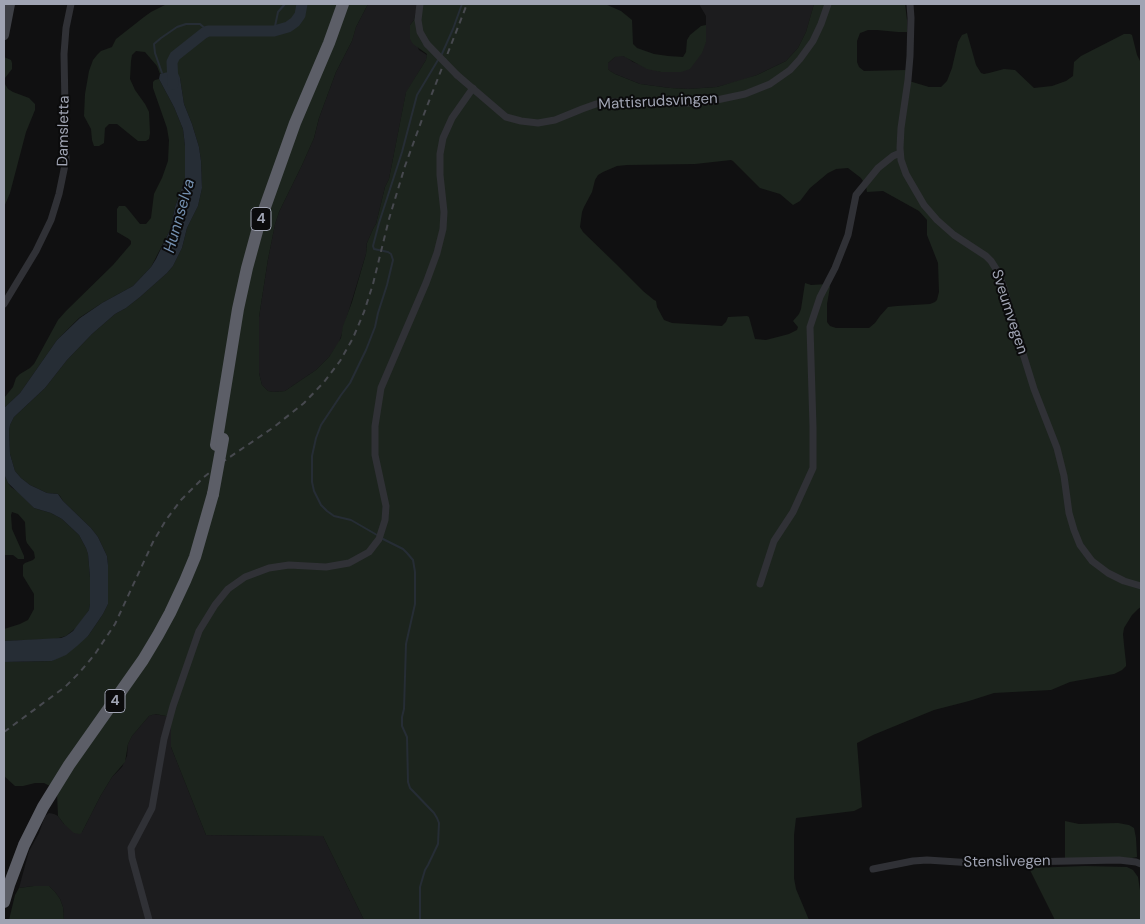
<!DOCTYPE html>
<html>
<head>
<meta charset="utf-8">
<style>
  body { margin:0 }
  #map { position:relative; width:1145px; height:924px; overflow:hidden; background:#101011; font-family:"DM Sans",sans-serif }
  canvas { display:block }
  .frame { position:absolute; inset:0; border:5px solid #a0a4b3; pointer-events:none }
</style>
</head>
<body>
<div id="map">
<canvas width="1145" height="924"></canvas>
<div class="frame"></div>
</div>
<script>
const ctx = document.querySelector('canvas').getContext('2d');
ctx.lineJoin = 'round';
function fillPath(path, color) {
  ctx.fillStyle = color;
  ctx.fill(path, 'evenodd');
}
function toPath(rows) {
  const path = new Path2D();
  for (const r of rows) {
    path.moveTo(r[0], r[1]);
    for (let i = 2; i < r.length; i += 2) path.lineTo(r[i], r[i + 1]);
  }
  return path;
}
function trace(path, color, width, dash) {
  ctx.strokeStyle = color;
  ctx.lineWidth = width;
  ctx.lineCap = dash ? 'butt' : 'round';
  ctx.setLineDash(dash || []);
  ctx.stroke(path);
}
function label(font, color, halo, rows, align = 'center') {
  ctx.font = font + ' "DM Sans",sans-serif';
  ctx.lineWidth = 4;
  ctx.setLineDash([]);
  ctx.textBaseline = 'middle';
  ctx.strokeStyle = halo;
  ctx.fillStyle = color;
  for (const [text, x, y, turn = 0] of rows) {
    ctx.save();
    ctx.translate(x, y);
    ctx.rotate((+turn || 0) * Math.PI / 180);
    ctx.textAlign = isNaN(turn) ? turn : align;
    if (halo) ctx.strokeText(text, 0, 0);
    ctx.fillText(text, 0, 0);
    ctx.restore();
  }
}
fillPath(toPath([
  [368,4,418,4,414,20,410,25,419,50,427,55,426,60,406,93,389,179,385,187,376,224,373,229,367,243,366,254,339,343,329,357,316,370,285,391,274,392,268,391,262,385,259,373,259,317,268,259,275,224,279,212,302,165,314,138,319,118,336,72,352,41,356,27],
  [699,4,814,4,806,32,798,48,786,61,757,75,743,80,717,87,688,89,670,88,640,84,615,74,610,71,608,69,608,63,615,57,620,55,626,57,633,62,661,72,706,42,706,16],
  [154,714,166,716,171,718,171,747,206,835,323,836,364,920,64,920,63,907,60,899,55,892,49,886,34,886,19,888,29,851,39,833,45,816,49,813,54,814,58,816,64,824,82,832,101,795,112,777,122,767,127,756,128,744,132,736,149,716]
]), '#1c1c1e');
fillPath(toPath([
  [167,4,368,4,356,27,352,41,336,72,319,118,314,138,302,165,279,212,275,224,268,259,259,317,259,373,262,385,268,391,274,392,285,391,316,370,329,357,341,338,343,326,352,302,366,254,367,243,373,229,376,224,385,187,389,179,406,92,426,60,427,54,413,44,410,39,410,25,414,20,418,4,605,4,621,11,632,20,633,44,637,48,654,54,668,56,683,57,686,52,687,40,690,35,701,26,706,25,706,42,702,53,690,69,681,72,661,72,647,69,623,56,615,57,608,63,608,69,610,71,615,74,640,84,670,88,688,89,717,87,757,75,786,61,798,48,806,32,814,4,905,4,907,20,907,32,898,32,877,30,868,30,863,32,860,33,857,41,857,62,859,67,864,71,906,70,909,81,929,87,941,87,947,81,952,68,958,42,962,35,967,33,976,65,981,73,984,74,989,73,1004,69,1015,70,1034,88,1052,86,1066,81,1073,76,1074,62,1081,56,1124,34,1130,34,1132,35,1137,55,1141,63,1141,607,1138,609,1132,615,1124,628,1123,634,1124,645,1126,663,1126,666,1122,670,1114,674,1070,682,1051,690,994,693,969,701,934,710,873,735,857,743,862,807,854,811,796,818,794,835,794,878,796,889,809,920,364,920,323,836,206,835,171,747,171,718,166,716,155,714,149,716,132,736,128,744,125,762,112,777,101,795,82,832,80,834,74,833,64,824,58,816,57,793,54,788,44,783,35,783,23,786,15,786,4,776,4,662,52,661,88,636,103,614,108,604,108,565,107,556,98,537,91,528,63,501,60,496,58,494,47,493,30,485,21,478,15,471,10,454,9,431,10,425,14,417,45,388,67,360,92,334,115,314,126,308,140,297,167,273,173,266,182,248,187,228,198,206,202,188,201,161,199,147,192,124,184,104,180,78,162,73,160,74,157,66,145,52,136,51,132,55,131,61,130,79,135,90,145,104,149,112,150,133,149,139,146,141,138,141,117,124,109,124,105,128,104,143,99,146,94,146,92,140,91,129,84,116,85,94,89,71,93,60,97,55,101,51,112,47,116,39,144,17,151,12],
  [731,160,733,161,760,188,780,194,793,205,800,201,810,188,828,173,836,169,848,168,861,178,866,186,867,192,883,191,919,211,927,220,927,235,938,263,939,292,937,300,935,302,930,304,897,306,888,307,880,316,875,323,869,328,836,328,830,326,827,322,827,304,830,287,829,284,811,285,805,283,801,309,799,314,793,321,798,327,797,330,789,334,766,340,755,339,749,317,747,316,728,317,726,322,722,326,672,323,664,320,657,307,656,301,654,300,643,291,616,264,583,232,580,227,582,212,584,207,592,192,595,180,598,175,603,172,617,166,627,165,695,164],
  [4,57,11,60,12,63,12,69,5,78,5,84,8,89,13,92,29,98,35,104,35,110,26,132,10,193,4,207],
  [159,79,174,107,183,129,185,146,185,179,175,207,170,230,151,267,133,286,102,303,79,318,57,340,20,393,4,408,4,398,13,387,16,378,20,374,30,368,34,364,58,320,66,311,113,265,131,244,131,241,129,239,117,232,117,209,119,206,125,206,127,208,140,224,146,224,151,218,154,194,162,178,168,161,169,140,167,128,153,88,153,82,155,80],
  [4,474,8,483,11,487,18,492,34,508,51,513,62,519,79,535,86,548,88,554,90,577,90,604,89,610,77,627,66,636,55,639,4,641,4,629,20,624,28,620,34,609,34,594,23,576,23,565,25,563,33,560,35,558,34,552,27,543,26,540,25,522,18,514,12,512,11,515,12,529,24,556,24,559,18,559,13,555,4,555],
  [1065,821,1079,824,1118,823,1129,825,1134,828,1136,838,1137,857,1132,858,1065,858],
  [1085,866,1127,867,1133,870,1138,877,1141,897,1141,920,1055,920,1029,868],
  [34,886,49,886,55,892,60,899,63,907,64,920,9,920,15,895,19,888]
]), '#1c241d');
fillPath(toPath([
  [172,71,177,71,180,78,184,104,192,124,199,147,201,161,202,188,198,206,187,228,182,248,173,266,167,273,140,297,126,308,115,314,92,334,67,360,45,388,14,417,10,425,9,431,10,454,15,471,21,478,30,485,47,493,58,494,63,501,91,528,98,537,107,556,108,565,108,604,103,614,88,636,77,646,66,655,52,661,4,662,4,641,61,638,66,636,73,631,89,610,90,604,90,577,88,554,86,548,79,535,62,519,51,513,34,508,8,483,4,474,4,408,20,393,57,340,80,318,102,303,133,286,151,267,156,259,170,230,175,207,185,179,185,146,183,129,174,107,159,79,160,74]
]), '#262d35');
trace(toPath([
  [274,31,278,12,285,4],
  [441,56,453,29,462,4],
  [162,73,155,53,154,44,161,38,177,27,186,24,200,24,208,31],
  [377,535,351,520,334,516,327,511,321,505,314,491,312,482,312,456,316,438,321,425,341,395,350,383,366,350,375,327,378,313,387,285,393,260,391,254,388,252,374,249,373,246,379,223,402,152,417,95,438,60],
  [381,538,403,549,407,553,413,560,415,572,415,604,406,644,404,709,402,717,402,726,407,737,408,782,410,788,434,813,437,818,439,823,438,844,428,865,425,870,420,887,420,920]
]), '#262d35', 2);
trace(toPath([
  [173,84,172,62,175,56,204,33,208,31,274,31,288,27,295,22,300,15,302,4]
]), '#262d35', 11);
trace(toPath([
  [420,4,418,20,420,32,427,44],
  [910,4,911,18,910,56,908,80,901,128,900,148,901,160,906,174,924,205,937,220,954,235,986,256,991,261,998,272,1004,288,1015,328,1034,389,1057,448,1064,476,1069,513,1074,530,1080,545,1092,561,1108,573,1124,581,1141,586],
  [457,75,506,117,521,121,538,123,555,120,582,109,596,104,614,102,688,103,712,101,745,94,770,84,790,70,800,59,813,41,821,24,828,4],
  [4,304,36,251,51,220,59,194,66,160,64,54,66,28,71,4],
  [760,584,774,541,793,512,813,468,813,427,810,327,820,297,835,268,848,235,856,195,878,168,893,156,900,153],
  [873,869,913,861,927,860,973,863,1119,860,1136,862,1141,864],
  [149,920,132,858,131,848,152,808,164,739,173,706,199,631,215,605,228,589,245,577,269,568,289,565,326,567,349,563,369,552,379,539,385,520,386,506,375,455,375,426,381,388,426,283,437,253,443,229,444,212,440,175,440,154,443,138,452,118,473,88]
]), '#303136', 7);
trace(toPath([
  [4,35,10,4]
]), '#3e4046', 10);
trace(toPath([
  [216,445,238,309,247,268,259,224,295,123,329,43,343,4],
  [4,902,9,885,24,845,43,807,69,765,143,660,158,635,170,613,185,581,195,557,213,494]
]), '#5c5e67', 12);
trace(toPath([
  [4,732,65,687,80,672,95,654,115,624,153,542,166,520,181,500,204,477,224,461,274,427,304,403,324,382,340,361,353,338,364,312,373,284,389,219,405,166,424,114,467,4]
]), '#47494f', 2, [6, 5]);
trace(toPath([
  [427,44,457,75]
]), '#303136', 7);
trace(toPath([
  [213,494,223,439]
]), '#5c5e67', 12);
for (const [x, y, w] of [
  [261,219,20],
  [115,701,20]
]) {
  const box = new Path2D();
  box.roundRect(x - w / 2, y - 11.5, w, 23, 4);
  ctx.fillStyle = '#0b0b0c';
  ctx.fill(box);
  trace(box, '#a0a4b3', 1);
}
label('bold 14px', '#a0a4b3', null, [
  ["4",261,219],
  ["4",115,701]
]);
label('15px', '#a0a4b3', '#0b0b0c', [
  ["Mattisrudsvingen",658,102,-3],
  ["Damsletta",64,131,-89],
  ["Sveumvegen",1009,312,72],
  ["Stenslivegen",1007,862,-1]
]);
label('italic 16px', '#7490b0', '#0b0b0c', [
  ["Hunnselva",180,216,-74]
]);
</script>
</body>
</html>
